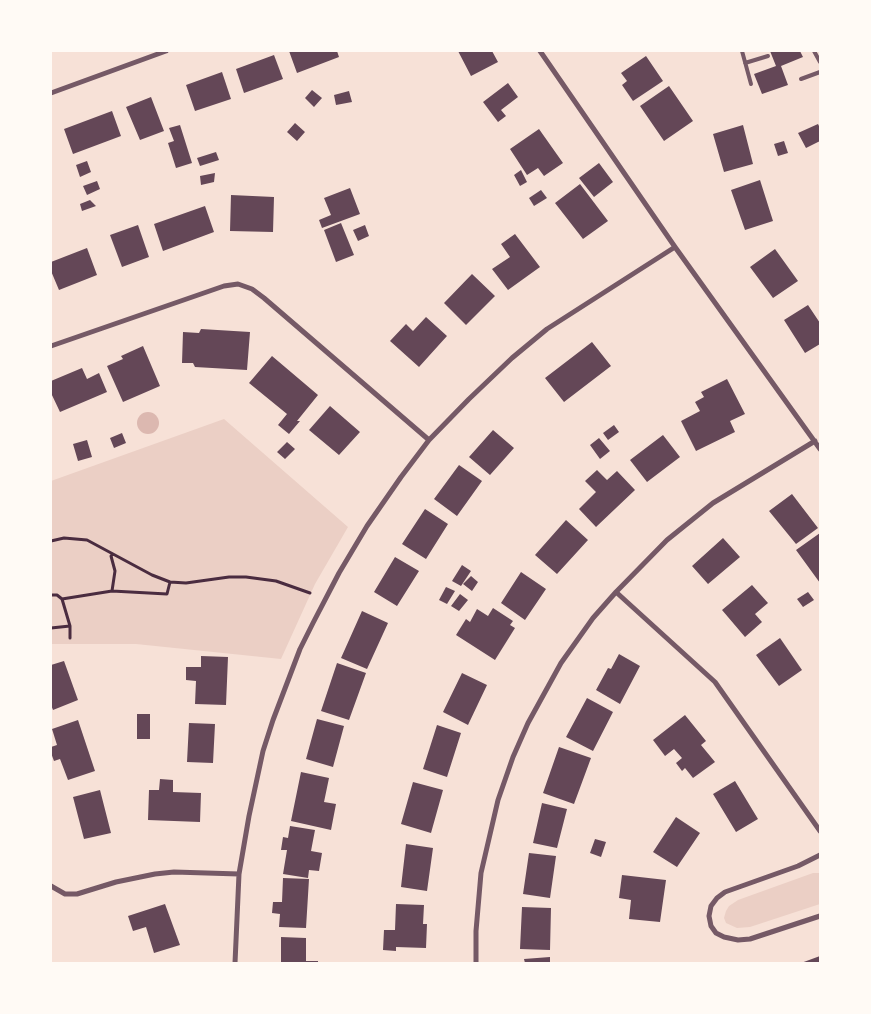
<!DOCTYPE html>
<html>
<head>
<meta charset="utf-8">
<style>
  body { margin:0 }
  #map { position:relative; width:871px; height:1014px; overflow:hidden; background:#f7e1d7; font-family:"Archivo Narrow",sans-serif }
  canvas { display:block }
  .frame { position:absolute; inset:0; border:52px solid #fffaf5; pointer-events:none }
</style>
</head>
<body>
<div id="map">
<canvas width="871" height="1014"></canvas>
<div class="frame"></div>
</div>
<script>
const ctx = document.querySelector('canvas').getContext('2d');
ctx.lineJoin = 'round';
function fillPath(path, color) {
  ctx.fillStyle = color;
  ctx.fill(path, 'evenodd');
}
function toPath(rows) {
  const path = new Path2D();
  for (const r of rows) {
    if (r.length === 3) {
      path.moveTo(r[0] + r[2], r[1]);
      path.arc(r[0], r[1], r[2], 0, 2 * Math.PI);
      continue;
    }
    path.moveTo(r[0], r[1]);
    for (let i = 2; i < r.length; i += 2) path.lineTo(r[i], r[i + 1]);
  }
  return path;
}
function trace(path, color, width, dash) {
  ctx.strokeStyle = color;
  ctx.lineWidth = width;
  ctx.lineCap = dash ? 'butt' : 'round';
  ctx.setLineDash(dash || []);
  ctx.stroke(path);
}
fillPath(toPath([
  [224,419,348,527,315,584,281,659,136,644,51,644,51,481],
  [813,873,820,873,820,904,750,927,737,928,726,923,724,918,726,911,729,906,738,900]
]), '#ebcfc5');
fillPath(toPath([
  [148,423,11]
]), '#dcb8b0');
fillPath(toPath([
  [289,51,337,51,339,57,297,73],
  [458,51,492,51,498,62,471,76],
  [770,51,800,51,803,57,781,66,788,85,762,94,754,74,776,66],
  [274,55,283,79,244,93,236,69],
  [646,56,663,81,633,101,622,85,627,81,621,73],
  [222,72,231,99,195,111,186,85],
  [508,83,518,97,501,110,506,116,498,122,483,102],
  [669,86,693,121,664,141,640,106],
  [312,90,322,98,314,107,305,98],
  [349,91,352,102,336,105,334,95],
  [151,97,164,131,140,140,126,107],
  [112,111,121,136,73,154,64,129],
  [295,123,305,132,297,141,287,132],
  [818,124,820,128,820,141,806,148,798,133],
  [180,125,192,163,176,168,168,143,174,141,169,128],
  [743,125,753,164,724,172,713,134],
  [539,129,563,163,544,176,538,168,527,175,510,149],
  [784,141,788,153,778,156,774,144],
  [216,152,219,160,200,166,197,158],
  [87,161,91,172,80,177,76,165],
  [599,163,613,182,594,197,579,178],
  [521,170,527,182,520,186,514,175],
  [215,173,214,182,201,185,200,176],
  [760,180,773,221,745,230,731,190],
  [97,181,100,189,87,195,83,186],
  [580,184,608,221,583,239,555,203],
  [350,188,360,214,322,228,319,220,331,215,324,198],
  [541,190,547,198,534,206,529,198],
  [231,195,274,197,273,232,230,231],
  [90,200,96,206,82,211,80,204],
  [205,206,214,232,163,251,154,224],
  [341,223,354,255,336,262,324,230],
  [138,225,149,257,122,267,110,235],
  [365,225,369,236,358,241,353,230],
  [515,234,540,267,508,290,492,269,510,257,501,244],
  [87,248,97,275,59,290,51,271,51,262],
  [775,249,798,281,773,298,750,267],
  [472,274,495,296,466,325,444,303],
  [808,305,820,323,820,344,805,353,784,320],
  [426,317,447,336,419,367,390,341,406,324,413,331],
  [201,329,250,332,247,370,195,367,193,363,182,363,183,332,199,333],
  [592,342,611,366,564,402,545,378],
  [143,346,160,386,123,402,107,366,123,359,121,356],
  [272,356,318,395,297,421,300,421,289,434,278,425,287,414,249,383],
  [82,368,87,379,99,373,107,392,60,412,51,393,51,381],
  [727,379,745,414,730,421,735,432,696,451,681,421,700,411,695,402,704,397,701,392],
  [330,406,360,432,339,455,309,430],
  [614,425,619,432,608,440,603,433],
  [493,430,514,448,490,475,469,457],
  [122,433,126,443,114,448,110,438],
  [663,435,680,457,647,482,630,460],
  [599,438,610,451,600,459,590,445],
  [87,440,92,457,78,461,73,444],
  [287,442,295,449,285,459,277,452],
  [459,465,482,481,457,516,434,499],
  [597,470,607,480,617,471,635,490,596,527,579,509,596,492,585,481],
  [792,494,818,528,796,544,769,511],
  [425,509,448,524,426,559,402,544],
  [566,520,588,540,557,574,535,555],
  [820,533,820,583,796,550],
  [723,538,740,557,708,584,692,566],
  [395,557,419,571,397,606,374,592],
  [462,565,471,571,461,586,452,581],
  [521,572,546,589,525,620,501,603],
  [471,576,478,582,472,591,463,584],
  [752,585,768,603,755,614,762,622,745,637,722,610],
  [446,587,455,591,447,604,439,600],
  [808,592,814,600,803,607,797,599],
  [460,594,468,600,459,611,451,606],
  [493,608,513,621,510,625,515,628,495,660,456,635,466,619,470,622,477,609,488,616],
  [362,611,388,623,367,669,341,658],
  [780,638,802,670,779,686,756,655],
  [619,654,640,666,620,704,596,690,608,668,611,669],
  [201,656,228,657,226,705,195,704,196,681,186,680,186,667,201,667],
  [64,661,78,700,53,710,51,705,51,665],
  [337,663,366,673,349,720,321,711],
  [462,673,487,685,468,725,443,712],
  [587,698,613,712,593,751,566,737],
  [137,714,150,714,150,739,137,739],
  [685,715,706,741,701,745,715,762,693,778,685,768,682,771,676,763,682,758,674,749,665,756,653,740],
  [317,719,344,726,333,767,306,759],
  [78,720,95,771,68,780,60,759,54,761,51,753,51,747,57,745,52,729],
  [189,723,215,724,213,763,187,762],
  [437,725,461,733,447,777,423,769],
  [559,747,591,758,574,804,543,793],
  [301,772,329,778,324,802,336,804,331,830,291,821],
  [160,779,173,780,173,792,201,793,200,822,148,820,149,790,159,790],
  [735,781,758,819,736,832,713,794],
  [413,782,443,790,431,833,401,824],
  [100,790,111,833,84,839,73,797],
  [542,803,567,809,557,848,533,843],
  [676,817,700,833,677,867,653,852],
  [290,826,315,830,311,851,322,853,319,871,309,870,308,878,283,874,287,850,281,850,283,837,288,838],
  [595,839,606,842,601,857,590,853],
  [406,844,433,848,427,891,401,887],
  [529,853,556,856,550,898,523,894],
  [622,875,666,880,660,922,629,919,631,900,619,898],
  [283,878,309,879,306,928,279,927,280,914,272,913,273,902,282,902],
  [165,904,180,945,154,953,146,927,133,931,128,916],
  [396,904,424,905,423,924,427,924,426,948,396,947,396,951,383,950,384,930,395,930],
  [522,907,551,908,550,950,520,949],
  [281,937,306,938,306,961,318,961,318,963,281,963],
  [820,956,820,963,801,963],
  [550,957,550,963,525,963,524,959]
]), '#644757');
trace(toPath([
  [51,541,64,538,87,540,152,575,170,582,186,583,229,577,246,577,276,581,310,593],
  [112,591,115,571,111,556,113,554],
  [51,595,57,595,62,599,112,591,167,594,170,582],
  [62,599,70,626,70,638],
  [51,628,70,626]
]), '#4a2c40', 3);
trace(toPath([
  [742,51,751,84],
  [814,51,820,62],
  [745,63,768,56],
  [801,79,820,72]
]), '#755966', 4);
trace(toPath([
  [540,51,675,247,820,449],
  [51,93,166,51],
  [51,346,224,286,238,284,252,289,264,298,429,440],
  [616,592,715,682,820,831],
  [820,855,798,866,725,892,717,898,711,906,709,916,711,926,716,933,724,937,738,940,750,939,820,916],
  [51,886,65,894,77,894,116,882,155,874,174,872,239,874],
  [235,963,239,874,249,816,263,751,273,720,300,649,313,623,339,573,367,526,401,477,429,440,469,399,512,358,547,329,675,247],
  [476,963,476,931,481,873,498,800,513,757,528,723,561,663,593,618,616,592,667,540,713,503,815,441]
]), '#755966', 5);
</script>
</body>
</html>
